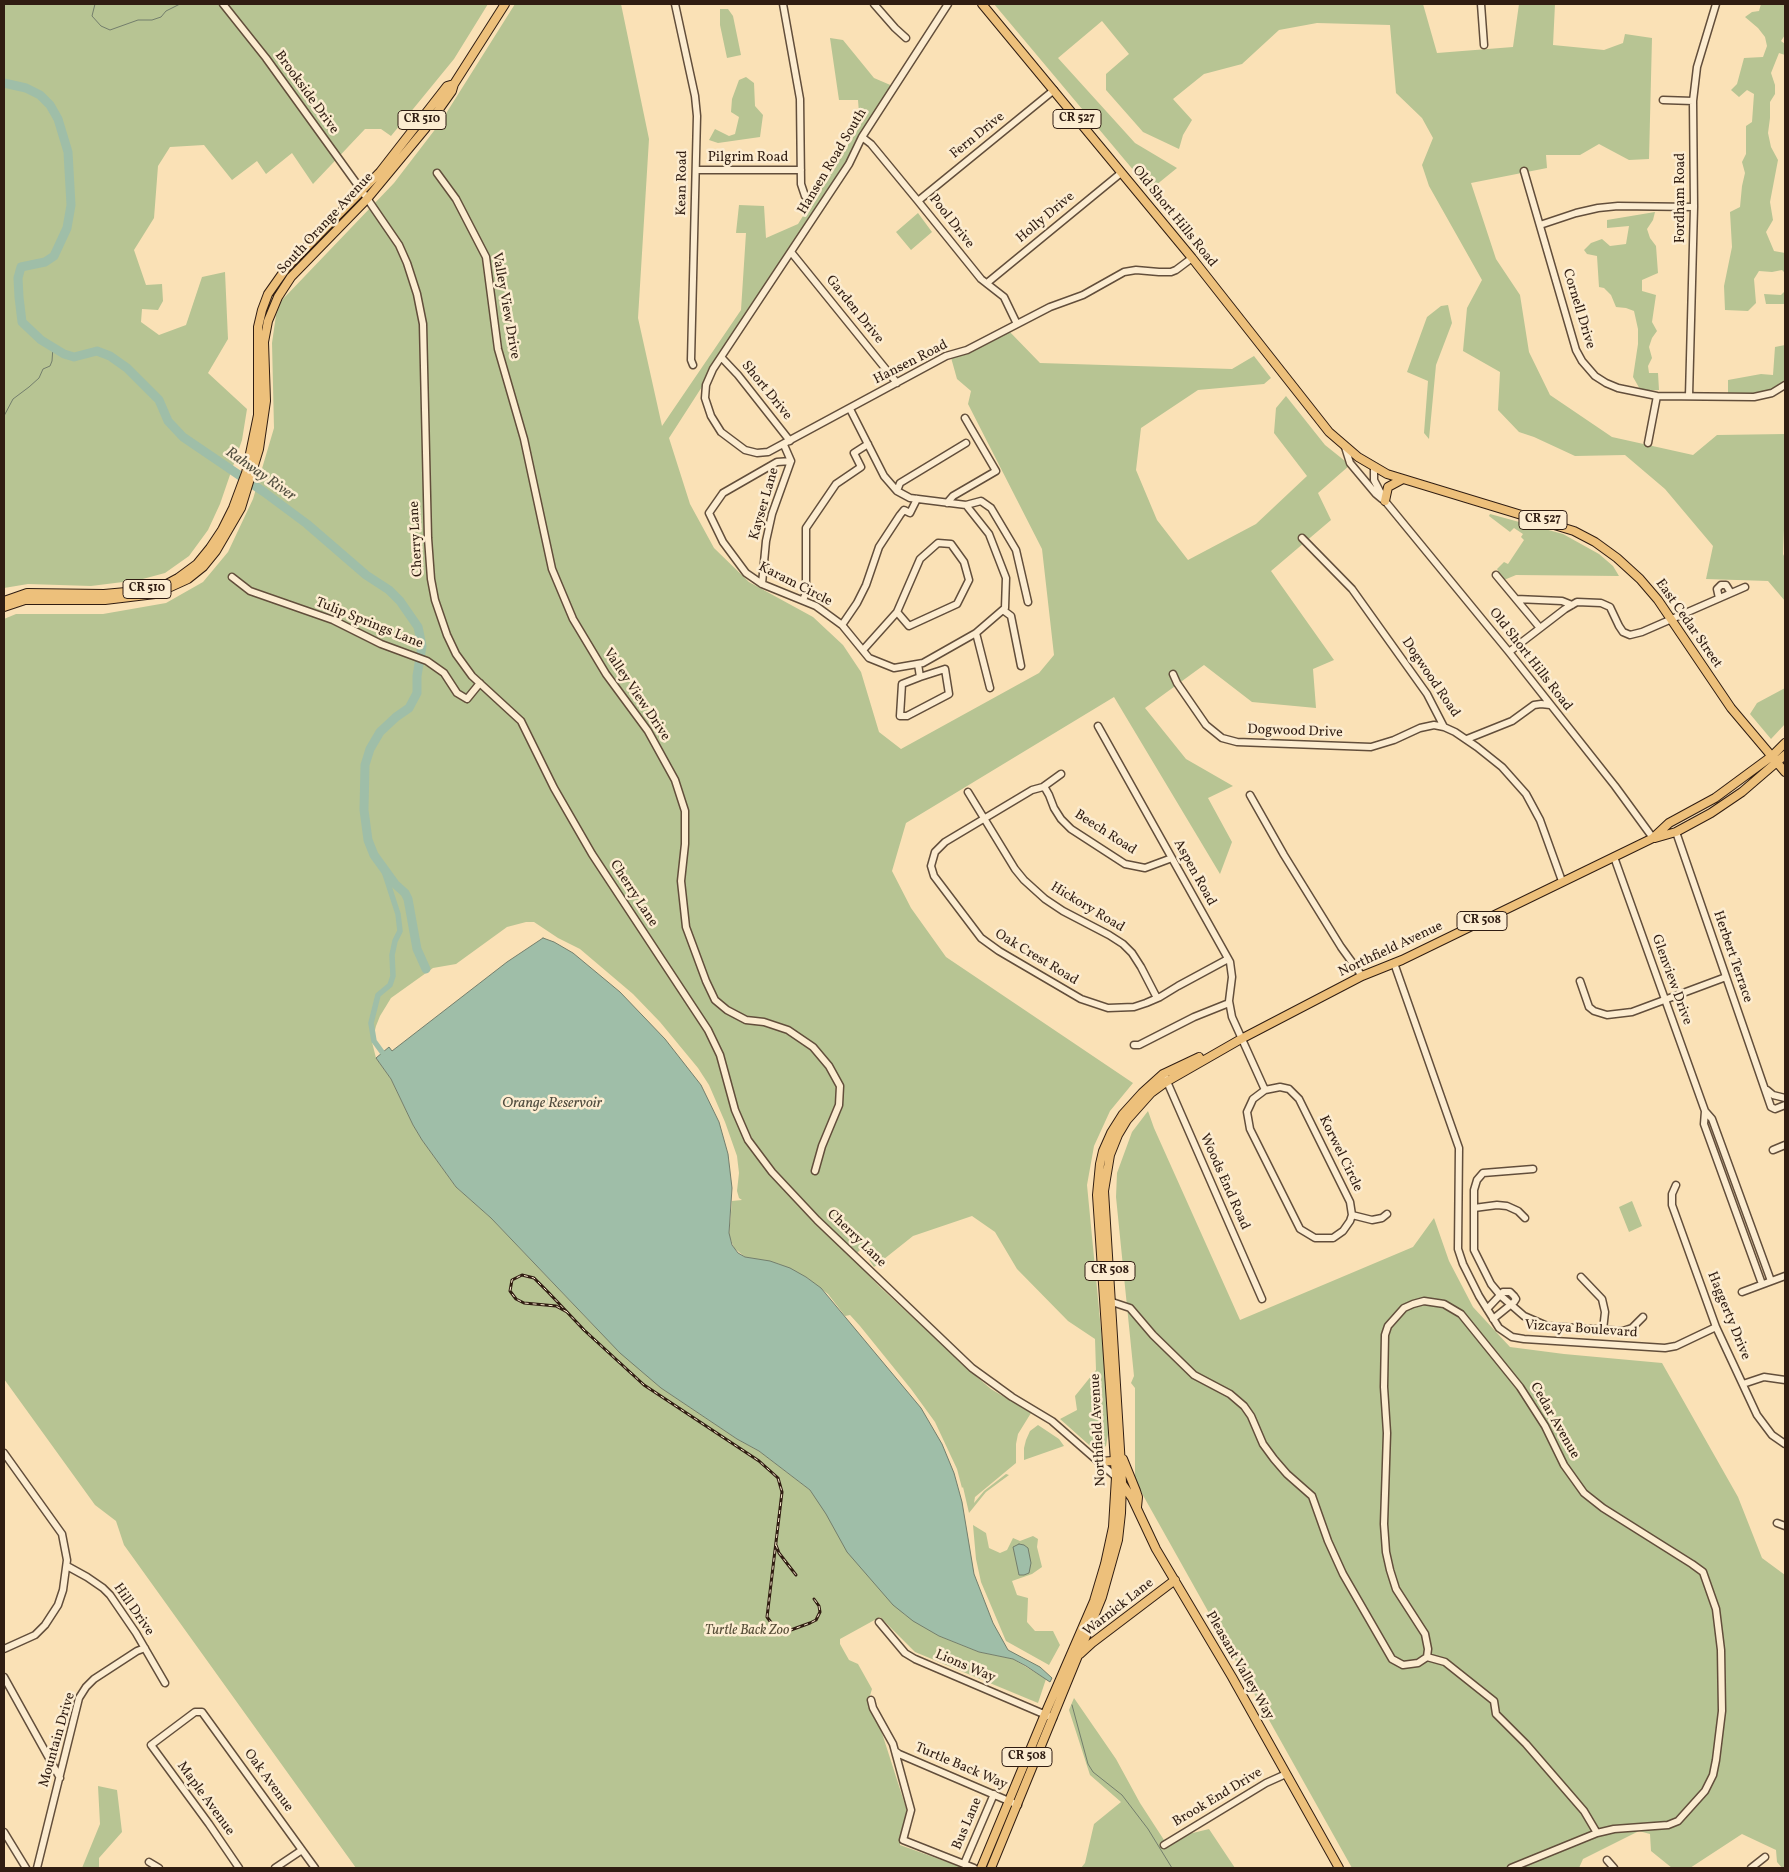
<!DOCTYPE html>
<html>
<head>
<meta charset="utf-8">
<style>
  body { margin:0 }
  #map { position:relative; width:1789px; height:1872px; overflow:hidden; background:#fae1b6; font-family:Vollkorn,serif }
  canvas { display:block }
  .frame { position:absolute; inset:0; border:5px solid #301d12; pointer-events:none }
</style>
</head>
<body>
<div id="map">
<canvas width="1789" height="1872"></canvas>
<div class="frame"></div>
</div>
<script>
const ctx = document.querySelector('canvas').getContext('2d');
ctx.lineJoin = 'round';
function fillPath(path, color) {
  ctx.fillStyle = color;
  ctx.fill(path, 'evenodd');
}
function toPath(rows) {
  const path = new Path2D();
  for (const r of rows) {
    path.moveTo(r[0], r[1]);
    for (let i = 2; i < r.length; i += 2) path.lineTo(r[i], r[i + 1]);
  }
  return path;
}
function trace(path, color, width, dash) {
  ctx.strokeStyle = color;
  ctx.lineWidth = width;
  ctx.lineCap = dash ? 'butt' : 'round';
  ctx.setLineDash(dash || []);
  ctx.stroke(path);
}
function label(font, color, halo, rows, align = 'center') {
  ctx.font = font + ' Vollkorn,serif';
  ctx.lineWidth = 5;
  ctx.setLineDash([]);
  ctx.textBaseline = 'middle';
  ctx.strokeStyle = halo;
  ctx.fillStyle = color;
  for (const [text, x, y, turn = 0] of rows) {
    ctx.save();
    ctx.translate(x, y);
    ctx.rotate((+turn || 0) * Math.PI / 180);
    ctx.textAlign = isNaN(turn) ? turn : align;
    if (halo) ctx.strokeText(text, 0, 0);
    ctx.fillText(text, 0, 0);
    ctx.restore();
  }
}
fillPath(toPath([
  [4,4,488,4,454,59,391,136,381,129,365,129,313,184,292,153,266,174,257,161,232,180,204,145,170,147,158,166,154,218,134,250,146,285,162,284,163,301,158,310,142,309,141,322,159,335,186,325,202,277,225,272,228,339,208,373,247,409,242,440,220,504,208,530,189,556,165,573,139,580,91,586,28,584,4,588],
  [515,4,621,4,649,139,638,318,662,426,741,310,746,233,736,233,739,205,764,206,766,238,798,224,860,126,858,100,839,100,830,38,843,40,874,78,895,87,669,438,690,504,714,548,749,582,813,617,843,645,861,672,879,732,901,749,1039,673,1054,655,1042,549,968,404,971,391,957,379,950,354,1007,329,1040,363,1232,369,1254,356,1271,378,1264,384,1198,390,1141,428,1136,470,1157,520,1188,560,1256,524,1307,476,1274,433,1276,408,1286,396,1325,445,1350,465,1318,493,1331,520,1271,571,1334,660,1313,669,1316,708,1252,702,1204,665,1145,708,1186,759,1233,786,1208,798,1232,842,1220,874,1114,697,906,823,892,871,911,908,946,957,1133,1083,1110,1111,1094,1146,1087,1185,1110,1423,1106,1446,1097,1452,1060,1419,1077,1410,1075,1396,1096,1370,1095,1339,1068,1321,1017,1269,995,1232,972,1216,913,1236,874,1267,870,1261,865,1245,852,1258,881,1288,977,1377,991,1389,1031,1413,1018,1434,1016,1444,1016,1463,975,1497,974,1503,984,1491,1006,1474,1009,1475,986,1492,969,1513,963,1487,962,1488,957,1469,935,1422,911,1389,860,1326,850,1315,845,1316,828,1294,806,1277,779,1264,745,1257,734,1248,729,1235,732,1201,742,1200,739,1198,737,1191,739,1173,737,1156,725,1122,709,1085,698,1068,660,1022,633,994,580,949,558,938,534,922,526,922,507,927,456,964,433,968,391,998,380,1016,376,1026,372,1042,376,1058,391,1079,413,1125,422,1140,456,1187,491,1218,596,1328,661,1388,737,1439,759,1451,810,1490,904,1614,939,1636,979,1652,1013,1659,1046,1679,1038,1703,915,1652,880,1617,840,1639,840,1644,849,1660,858,1664,872,1689,868,1702,874,1718,881,1730,907,1811,900,1845,964,1868,356,1868,124,1545,116,1521,95,1505,4,1379,4,619,16,614,103,614,166,603,203,582,228,552,253,499,274,428,272,343,276,315,282,300,394,183,440,123],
  [994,4,1423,4,1437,53,1513,47,1519,4,1555,4,1553,45,1604,50,1623,43,1625,34,1652,38,1649,159,1629,160,1599,144,1580,155,1546,155,1547,168,1471,183,1496,259,1520,295,1529,352,1550,395,1612,437,1693,455,1717,435,1785,434,1785,529,1784,530,1783,554,1785,558,1785,601,1768,581,1706,579,1713,546,1665,489,1625,455,1575,456,1534,437,1519,432,1498,410,1500,372,1463,351,1467,308,1482,280,1429,186,1422,165,1433,138,1422,118,1396,93,1390,25,1317,23,1279,30,1242,64,1204,74,1173,99,1192,120,1183,135,1179,149,1143,132,1106,90,1106,74,1129,54,1102,21,1058,58,1135,143,1177,168,1150,190],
  [1761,4,1785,4,1785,35,1781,41,1785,44,1785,55,1779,53,1771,73,1775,85,1775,94,1770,102,1770,118,1768,133,1771,147,1778,160,1770,202,1773,220,1766,232,1774,251,1785,253,1785,273,1782,270,1772,272,1759,271,1754,279,1756,303,1748,311,1725,310,1724,286,1732,247,1730,212,1740,207,1742,186,1745,173,1742,162,1746,154,1746,126,1752,122,1754,94,1747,90,1739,97,1731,90,1737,84,1744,58,1763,57,1767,46,1765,37,1758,28,1745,17,1752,12,1759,11],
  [720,9,728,9,733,16,741,55,727,58,720,25],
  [746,77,754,83,755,106,763,115,760,137,718,143,709,140,715,129,729,136,735,134,739,117,731,112,732,99,739,80],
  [1655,212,1653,220,1647,229,1650,238,1656,246,1658,273,1642,280,1642,291,1656,295,1652,322,1657,331,1652,338,1649,347,1652,358,1648,366,1649,373,1658,373,1659,390,1641,391,1633,377,1638,344,1638,329,1634,311,1626,308,1616,307,1611,295,1604,288,1599,287,1597,256,1587,254,1584,250,1591,243,1602,239,1610,246,1626,244,1629,226,1607,228,1607,220],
  [918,213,932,232,911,250,896,232],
  [1785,291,1785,304,1766,304,1764,294,1781,295],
  [1448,305,1452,323,1436,365,1429,439,1424,433,1428,381,1407,372,1427,317,1441,306],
  [1785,345,1785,383,1772,390,1759,394,1728,393,1728,380,1761,374,1773,375,1775,347],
  [1490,514,1563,534,1599,554,1613,566,1619,576,1516,575,1504,580,1497,569,1504,562,1508,564,1524,540,1521,537,1523,534,1514,528,1510,532,1489,516],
  [1785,688,1785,724,1771,739,1750,714,1757,703],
  [1148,1111,1154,1128,1240,1320,1413,1247,1434,1218,1449,1261,1473,1307,1510,1347,1564,1354,1662,1363,1738,1497,1762,1558,1785,1575,1785,1868,1782,1868,1777,1862,1776,1850,1742,1834,1690,1868,1672,1868,1651,1851,1650,1834,1639,1831,1583,1859,1579,1868,1352,1868,1135,1481,1135,1388,1131,1383,1134,1376,1116,1197,1117,1173,1132,1132],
  [1632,1201,1642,1226,1629,1232,1619,1207],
  [1038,1425,1059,1439,1064,1446,1024,1460,1024,1448,1026,1440,1030,1431],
  [973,1525,986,1533,989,1548,1000,1553,1007,1550,1013,1538,1020,1541,1033,1536,1038,1539,1037,1547,1042,1567,1032,1574,1012,1581,1017,1595,1028,1598,1027,1622,1035,1631,1053,1631,1060,1645,1049,1665,1006,1641,981,1582,976,1559],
  [1074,1698,1116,1759,1140,1803,1164,1840,1209,1829,1235,1868,1081,1868,1085,1863,1094,1824,1121,1802,1090,1775,1069,1710],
  [98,1786,117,1790,122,1832,99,1858,99,1868,82,1868,100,1824]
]), '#b7c493');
const water = toPath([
  [543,938,554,942,573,953,620,992,665,1039,701,1085,719,1122,728,1154,732,1188,729,1233,732,1245,738,1253,745,1257,770,1261,790,1268,806,1277,821,1288,921,1408,942,1444,954,1473,962,1502,974,1574,993,1623,1008,1650,1040,1667,1052,1678,1050,1682,1026,1666,1013,1659,979,1652,939,1636,913,1621,893,1605,847,1552,826,1514,810,1490,759,1451,737,1439,661,1388,620,1353,491,1218,456,1187,422,1140,413,1125,391,1079,376,1058,389,1047,392,1051,507,962,543,938],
  [1019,1544,1024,1545,1028,1548,1031,1563,1029,1573,1024,1575,1019,1575,1013,1547,1019,1544]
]);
fillPath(water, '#9fbea8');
trace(water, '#737e6c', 1);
trace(toPath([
  [95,4,92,16,101,26,110,30,138,20,152,20,161,17,166,11,180,4],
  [4,416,13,399,29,387,39,378,43,369,50,366,52,361,53,347],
  [1072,1705,1088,1764,1093,1772,1122,1795,1148,1829,1172,1868]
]), '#737e6c', 1);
trace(toPath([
  [382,1052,374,1041,371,1023,378,995,390,985,393,976,392,955,395,941,400,931,398,914,383,868]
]), '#9fbea8', 5.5);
trace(toPath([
  [4,83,26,88,40,95,50,105,58,119,68,152,71,205,67,228,54,256,45,262,21,267,18,278,19,297,22,322,41,340,64,354,74,357,97,351,110,356,127,368,159,400,168,421,183,437,264,492,307,524,366,575,389,590,400,601,418,627,422,646,417,676,417,693,409,708,396,717,380,732,370,749,365,765,364,810,368,840,374,855,395,884,405,893,408,899,417,949,426,969]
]), '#9fbea8', 9);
const minor = toPath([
  [223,4,266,58,362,191,399,245,407,263,417,294,423,324,428,538,431,579,435,600,447,635,456,654,472,676,521,721,554,788,592,854,708,1030,720,1055,735,1110,748,1140,772,1172,817,1220,972,1368,1012,1397,1052,1421,1116,1477],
  [675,4,695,96,697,116,691,360,693,365],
  [783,4,800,99,801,184,805,196],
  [874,4,895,28,906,38],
  [948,4,862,137,849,164,713,369,706,385,705,398,711,416,721,432,745,450,757,453,768,452,946,356,967,350,1050,307,1083,295,1124,272,1136,270,1159,272,1171,272,1176,270,1192,258],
  [1481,4,1484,45],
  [1663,100,1693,101],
  [862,137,871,144,918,201,981,279,1004,297,1017,324],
  [696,170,801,170],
  [1524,171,1576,350,1582,361,1595,376,1606,383,1618,388,1657,396,1754,397,1772,393,1785,385],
  [437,173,456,199,486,257,498,349,524,439,552,569,573,619,606,674,648,731,675,780,685,811,685,844,681,881,686,927,706,981,715,1000,727,1010,746,1020,764,1022,788,1030,813,1047,829,1066,840,1086,839,1105,822,1146,815,1171],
  [918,201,1054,90],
  [1540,225,1576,213,1598,208,1618,206,1694,207],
  [791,252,897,383],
  [987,283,1121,173],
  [721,357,738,375,790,441],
  [1689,396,1694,207,1693,101,1697,67,1716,4],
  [1648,443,1657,396],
  [784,445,791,461,777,462,723,493,709,513,723,542,746,573,762,584,816,606,842,625,869,658,894,668,923,663,976,633,1005,608,1006,578,989,534,966,505,910,498,897,491,884,476,850,409],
  [1345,447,1350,463,1376,494,1382,499],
  [1374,467,1374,480,1385,501,1509,652,1615,786,1653,838],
  [897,491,900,483,966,443],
  [947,503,953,496,996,471,965,418],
  [966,505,981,501,991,508,1016,550,1028,602],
  [1302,538,1352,589,1427,694,1444,727,1455,732,1477,747,1502,767,1526,794,1540,820,1562,881],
  [1496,575,1540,628],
  [232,577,250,591,333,620,381,644,427,661,444,673,457,693,467,699,480,683],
  [762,584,766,541,772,514,791,461],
  [1719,598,1717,589,1721,585,1726,585,1731,593],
  [1516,599,1562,601,1572,605],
  [803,600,806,593,806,528,836,484,861,467,854,453,868,444],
  [1003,610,1011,616,1021,666],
  [842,625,857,603,866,585,879,547,900,515,904,510,910,513,917,499],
  [976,633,990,688],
  [863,650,897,612,920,559,938,543,951,544,964,562,969,580,957,604,909,626,897,612],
  [1509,652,1565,609,1577,602,1601,603,1610,607,1619,626,1623,632,1630,635,1642,632,1745,587],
  [918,664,920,677,902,684,900,716,907,716,949,694,945,669,920,677],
  [1173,674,1177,683,1206,725,1222,738,1237,742,1371,747,1394,740,1420,728,1434,725,1444,727],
  [1098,726,1230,962,1232,977,1229,1001,1232,1017,1265,1090],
  [1467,739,1512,721,1534,705,1541,704,1550,705],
  [1061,774,1043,787,1032,790,945,842,935,852,931,866,934,876,981,938,999,951,1081,999,1108,1008,1134,1007,1146,1003,1160,997,1178,986,1228,959],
  [1043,787,1045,788,1049,795,1054,808,1061,819,1071,829,1125,864,1145,868,1172,858],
  [968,792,1015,869,1024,880,1045,899,1063,911,1109,935,1123,944,1132,953,1141,967,1157,998],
  [1250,795,1284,855,1341,947,1362,976],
  [1676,832,1771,1107,1775,1109,1785,1105],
  [1614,857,1705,1111,1712,1119,1771,1281],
  [1394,963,1459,1148,1458,1249,1463,1264,1479,1296,1499,1328,1512,1337,1524,1339,1665,1348,1676,1346,1716,1327],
  [1580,981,1589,1007,1594,1011,1607,1015,1632,1012,1726,977],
  [1134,1045,1139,1045,1194,1017,1229,1003],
  [1165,1077,1262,1299],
  [1280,1087,1289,1089,1299,1099,1350,1202,1352,1215,1350,1221,1343,1231,1333,1238,1315,1238,1300,1229,1250,1129,1247,1112,1253,1099,1265,1090,1280,1087],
  [1767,1090,1773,1095,1785,1098],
  [1705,1111,1704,1124,1762,1284],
  [1773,1150,1785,1145],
  [1533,1169,1483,1173,1477,1180,1474,1190,1474,1250,1491,1284,1501,1296,1524,1316,1547,1326,1623,1331,1632,1328,1643,1317],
  [1676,1185,1672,1194,1672,1205,1716,1327,1757,1415,1772,1435,1785,1444],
  [1474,1208,1497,1205,1507,1206,1518,1211,1525,1218],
  [1352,1215,1372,1220,1382,1218,1387,1214],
  [1581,1277,1602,1299,1605,1312,1603,1330],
  [1742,1292,1785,1276],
  [1112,1302,1130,1308,1153,1335,1194,1375,1230,1394,1244,1406,1251,1416,1263,1444,1274,1459,1287,1474,1312,1496,1328,1541,1343,1574,1392,1659,1403,1665,1418,1663,1427,1657,1445,1662,1494,1701,1496,1714,1526,1744,1584,1811,1597,1833],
  [1487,1309,1503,1292,1510,1292,1514,1296,1516,1299,1514,1302,1493,1319],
  [1743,1384,1764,1377,1785,1380],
  [4,1453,62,1534,67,1560,63,1590,58,1605,45,1625,35,1635,4,1649],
  [1777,1523,1785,1526],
  [67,1566,87,1577,103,1588,110,1595,136,1633,165,1683],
  [879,1622,905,1653,915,1659,1053,1718],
  [1427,1657,1428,1649,1425,1634,1396,1589,1390,1570,1386,1552,1384,1524,1387,1433,1384,1387,1385,1335,1388,1326,1404,1308,1413,1304,1424,1301,1444,1304,1461,1314,1520,1387,1545,1426,1564,1465,1584,1493,1603,1508,1692,1564,1703,1572,1716,1609,1721,1650,1722,1711,1716,1760,1713,1775,1705,1791,1678,1821,1668,1825,1614,1829,1597,1833,1511,1868],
  [4,1677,60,1778],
  [871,1700,873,1708,893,1744,911,1810,903,1840,974,1868],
  [895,1751,899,1754,1018,1805],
  [4,1832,26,1868],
  [1164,1845,1266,1783,1286,1774],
  [1607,1860,1614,1868],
  [149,1862,159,1868],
  [964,1864,994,1794],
  [37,1868,79,1698,86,1687,94,1679,137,1651,145,1648],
  [239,1868,209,1824,151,1745,195,1712,202,1712,315,1868],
  [275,1868,302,1850],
  [1751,1868,1765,1857]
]);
const major = toPath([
  [982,4,1192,258,1329,432,1358,457,1387,474,1574,531,1595,542,1617,558,1640,579,1658,600,1731,708,1785,772],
  [1385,501,1388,487,1401,480],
  [4,601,27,593,104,594,137,591,163,586,178,578,197,564,210,548,222,530,233,508,246,473,258,415,258,327,262,310,268,294,287,267,380,172,447,86,454,84],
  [4,607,25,600,105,600,155,594,188,579,203,567,216,551,241,508,259,449,266,401,264,342,268,321,278,297,291,277,367,199,425,129,452,91,454,84,505,4],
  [1655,838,1676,832,1711,813,1742,792,1785,755],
  [1123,1459,1136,1491,1138,1497,1137,1507],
  [1099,1462,1112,1461,1115,1458],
  [1121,1482,1132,1498,1156,1549,1232,1677,1339,1868],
  [1080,1654,1092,1643,1175,1580],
  [981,1868,1045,1714,1094,1601,1105,1564,1113,1527,1116,1477,1097,1195,1100,1164,1103,1151,1111,1133,1123,1114,1142,1093,1163,1074,1199,1057],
  [991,1868,1102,1597,1118,1540,1121,1513,1122,1482,1104,1191,1110,1155,1118,1135,1127,1120,1151,1093,1166,1082,1241,1039,1362,976,1402,960,1653,838,1669,823,1715,798,1772,756,1785,743]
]);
trace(minor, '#624e3b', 9);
trace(major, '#301d12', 10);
trace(minor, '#fcecd0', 6);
trace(major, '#edc07b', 8);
const rail = toPath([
  [567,1312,556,1306,524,1303,516,1299,510,1291,512,1280,522,1275,534,1278,548,1292,567,1312,584,1330,644,1385,759,1461,778,1478,782,1492,767,1617,775,1628,783,1631,788,1631,810,1623,816,1620,820,1612,819,1606,814,1599],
  [776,1545,779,1553,796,1575]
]);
trace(rail, '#301d12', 3);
trace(rail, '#fcecd0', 1, [4]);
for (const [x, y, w] of [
  [1077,119,48],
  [422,120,48],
  [1543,520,48],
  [147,589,48],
  [1482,921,50],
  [1110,1271,50],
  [1027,1757,50]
]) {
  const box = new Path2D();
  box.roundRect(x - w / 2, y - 9.5, w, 19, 4);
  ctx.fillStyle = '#fcecd0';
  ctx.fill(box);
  trace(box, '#301d12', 1);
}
label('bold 12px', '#301d12', null, [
  ["CR 527",1077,119],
  ["CR 510",422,120],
  ["CR 527",1543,520],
  ["CR 510",147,589],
  ["CR 508",1482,921],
  ["CR 508",1110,1271],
  ["CR 508",1027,1757]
]);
label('14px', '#301d12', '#fcecd0', [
  ["Brookside Drive",306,93,54],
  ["Fern Drive",978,136,-39],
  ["Pilgrim Road",748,158],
  ["Hansen Road South",833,162,-59],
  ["Kean Road",683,183,-89],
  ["Fordham Road",1681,198,-90],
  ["Old Short Hills Road",1174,217,51],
  ["Holly Drive",1046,218,-40],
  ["Pool Drive",951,222,52],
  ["South Orange Avenue",326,224,-47],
  ["Valley View Drive",505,306,80],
  ["Cornell Drive",1578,309,73],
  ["Garden Drive",854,310,51],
  ["Hansen Road",911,363,-27],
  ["Short Drive",766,391,51],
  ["Kayser Lane",765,504,-74],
  ["Cherry Lane",417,539,-93],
  ["Karam Circle",795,585,27],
  ["Tulip Springs Lane",369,624,22],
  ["East Cedar Street",1688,624,55],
  ["Old Short Hills Road",1530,660,52],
  ["Dogwood Road",1430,678,56],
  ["Valley View Drive",636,695,56],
  ["Dogwood Drive",1295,732,2],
  ["Beech Road",1105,833,33],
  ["Aspen Road",1194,873,61],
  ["Cherry Lane",633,894,57],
  ["Hickory Road",1087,908,31],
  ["Northfield Avenue",1391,950,-25],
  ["Herbert Terrace",1732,957,71],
  ["Oak Crest Road",1036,958,31],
  ["Glenview Drive",1671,980,70],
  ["Korwel Circle",1340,1154,64],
  ["Woods End Road",1224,1182,66],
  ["Cherry Lane",856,1239,44],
  ["Haggerty Drive",1728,1316,68],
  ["Vizcaya Boulevard",1581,1330,4],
  ["Cedar Avenue",1554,1421,60],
  ["Northfield Avenue",1099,1430,-93],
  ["Warnick Lane",1119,1608,-38],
  ["Hill Drive",133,1610,55],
  ["Pleasant Valley Way",1239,1666,60],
  ["Lions Way",965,1667,23],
  ["Mountain Drive",58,1740,-74],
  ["Turtle Back Way",961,1767,23],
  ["Oak Avenue",268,1781,54],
  ["Brook End Drive",1218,1798,-31],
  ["Maple Avenue",205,1799,54],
  ["Bus Lane",968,1824,-67]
]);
label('italic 14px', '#584f39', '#fcecd0', [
  ["Turtle Back Zoo",747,1631]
]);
label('italic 15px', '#514d3f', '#fcecd0', [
  ["Rahway River",260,475,35],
  ["Orange Reservoir",552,1104]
]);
</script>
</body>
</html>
